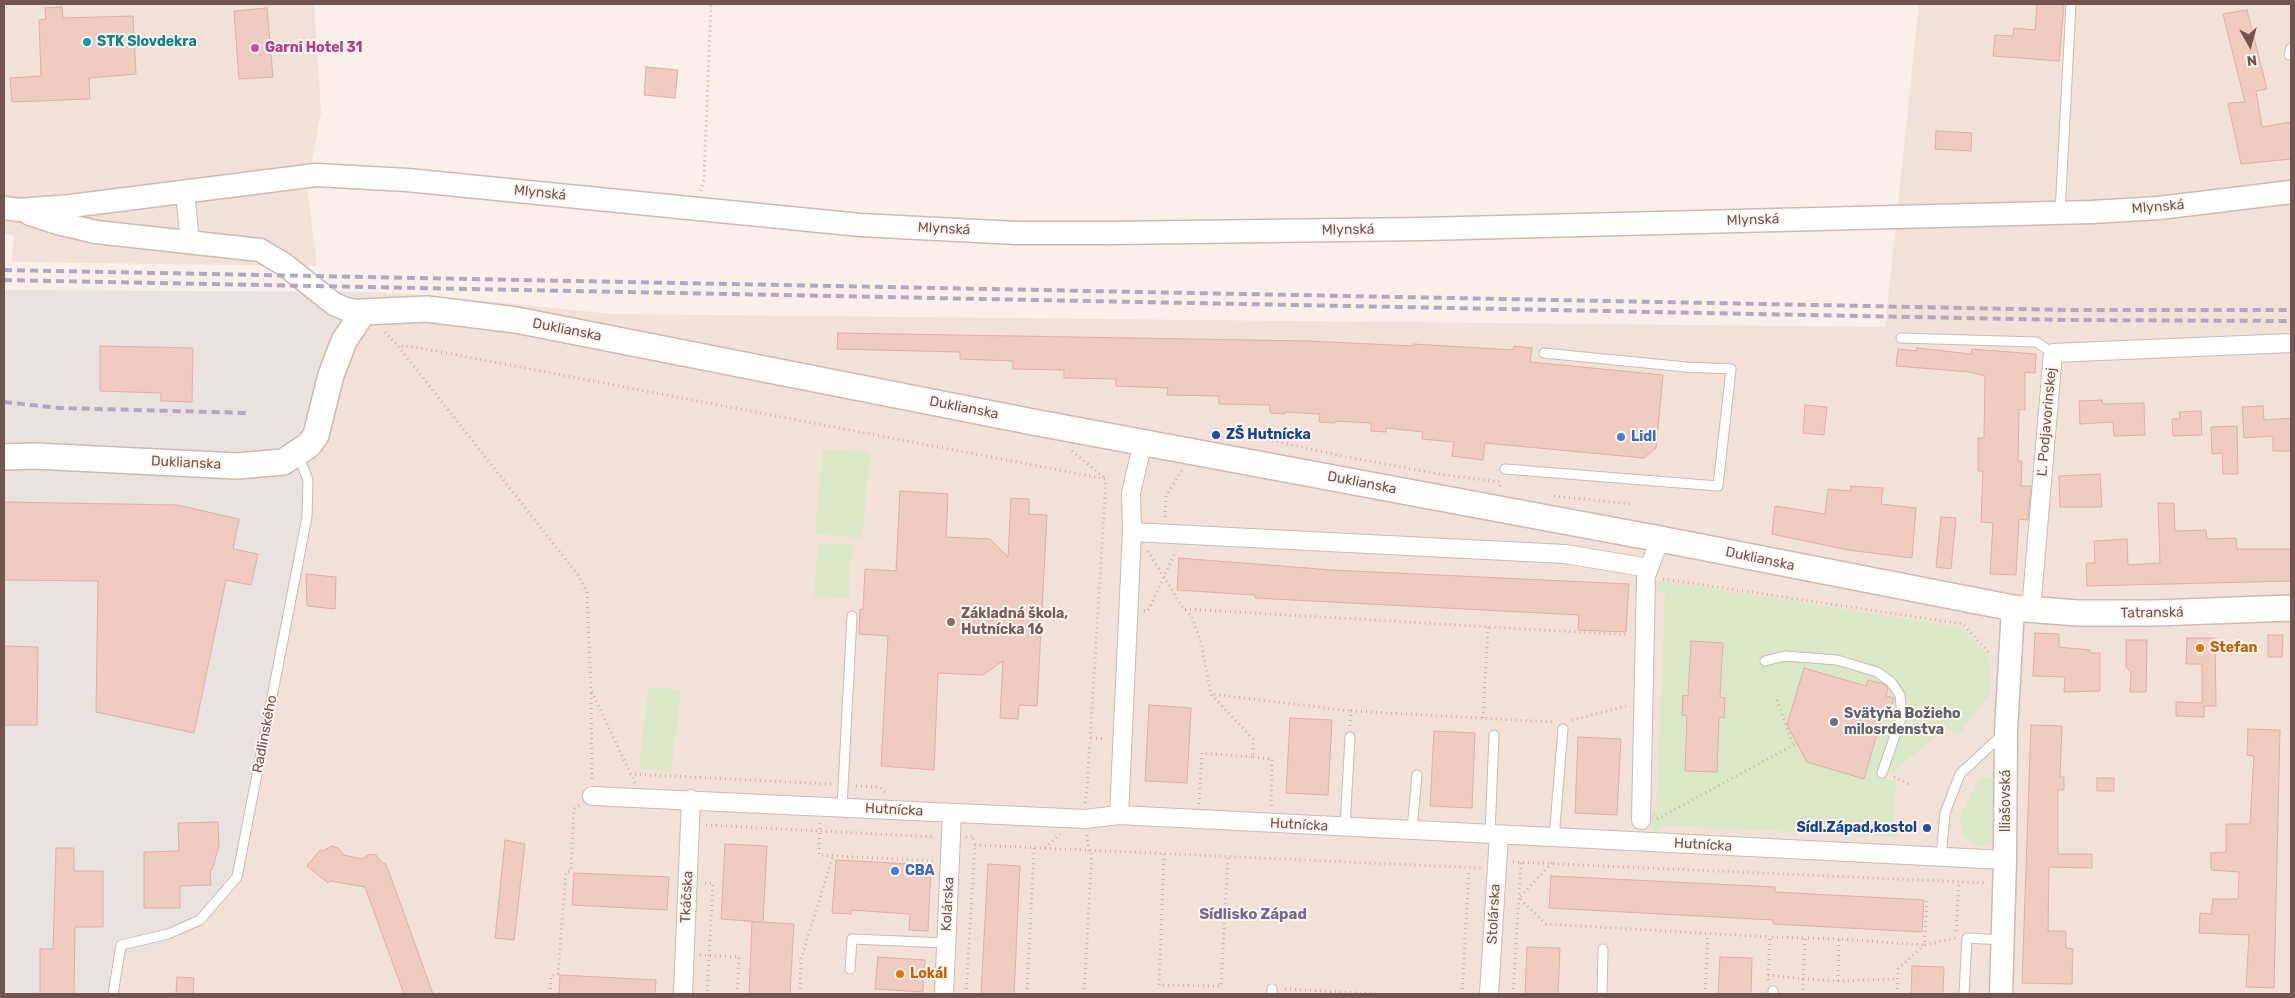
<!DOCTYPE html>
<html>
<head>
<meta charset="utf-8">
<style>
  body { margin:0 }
  #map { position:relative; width:2295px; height:998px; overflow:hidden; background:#fbf0e9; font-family:Rubik,sans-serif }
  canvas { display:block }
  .frame { position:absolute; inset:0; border:5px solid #74544e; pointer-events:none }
  .north { position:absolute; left:2225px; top:20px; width:50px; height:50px; -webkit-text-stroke:4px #fef5ef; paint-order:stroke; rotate:173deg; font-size:14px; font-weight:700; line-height:20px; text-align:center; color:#74544e }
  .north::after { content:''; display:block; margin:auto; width:18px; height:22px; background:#74544e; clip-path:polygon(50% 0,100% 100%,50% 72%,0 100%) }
</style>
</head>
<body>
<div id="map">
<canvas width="2295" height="998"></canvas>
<div class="frame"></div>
<div class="north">N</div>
</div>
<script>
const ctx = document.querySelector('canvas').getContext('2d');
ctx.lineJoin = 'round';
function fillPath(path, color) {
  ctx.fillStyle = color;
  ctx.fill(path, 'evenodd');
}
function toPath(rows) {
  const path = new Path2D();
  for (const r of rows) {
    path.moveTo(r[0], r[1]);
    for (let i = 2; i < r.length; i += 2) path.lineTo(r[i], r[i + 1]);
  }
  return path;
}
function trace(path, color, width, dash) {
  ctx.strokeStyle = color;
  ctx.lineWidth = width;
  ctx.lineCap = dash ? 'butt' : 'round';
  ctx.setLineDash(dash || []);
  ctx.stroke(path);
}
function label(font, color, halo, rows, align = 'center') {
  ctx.font = font + ' Rubik,sans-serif';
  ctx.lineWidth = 4;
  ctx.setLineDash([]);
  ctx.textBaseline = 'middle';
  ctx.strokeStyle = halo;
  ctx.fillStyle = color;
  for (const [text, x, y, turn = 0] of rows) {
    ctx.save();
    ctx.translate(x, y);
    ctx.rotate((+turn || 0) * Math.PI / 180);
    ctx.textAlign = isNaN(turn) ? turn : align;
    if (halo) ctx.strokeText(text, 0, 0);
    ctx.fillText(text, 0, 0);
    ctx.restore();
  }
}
fillPath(toPath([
  [4,4,314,4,321,112,307,187,317,266,12,262,14,236,4,233],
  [1919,4,2291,4,2291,994,115,994,110,965,154,950,311,519,313,478,321,428,374,292,414,294,612,314,1885,327]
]), '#f2e1d7');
fillPath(toPath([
  [4,290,374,292,321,428,313,478,311,519,241,879,203,923,154,950,110,965,115,994,4,994]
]), '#eae2de');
fillPath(toPath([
  [823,449,870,453,862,538,815,534],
  [818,543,852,545,849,598,814,596],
  [1655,580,1961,627,1988,656,1991,688,1988,696,1958,736,1947,728,1899,766,1895,774,1885,772,1887,780,1896,780,1893,822,1898,823,1897,837,1660,825,1658,833,1654,831,1647,822,1650,813,1656,809,1665,593,1658,591,1654,585],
  [648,687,681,690,671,772,639,768],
  [1986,777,1995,781,1994,839,1989,844,1980,846,1973,844,1964,836,1960,817,1979,779]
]), '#dbe8c8');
const building = toPath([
  [2037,4,2064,4,2059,61,1993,56,1995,35,2013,36,2014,28,2035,30,2037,4],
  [62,7,63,18,133,16,136,74,89,78,90,99,12,102,10,78,41,76,39,20,46,19,45,8,62,7],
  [267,8,273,77,239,79,234,11,267,8],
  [2247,10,2267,89,2256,91,2262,127,2291,122,2291,159,2241,164,2228,103,2245,102,2223,14,2247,10],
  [646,67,678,70,675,98,644,95,646,67],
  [1936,131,1972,133,1971,151,1935,149,1936,131],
  [838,333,1309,341,1413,346,1413,344,1513,350,1514,346,1532,348,1530,362,1663,375,1656,448,1644,458,1485,443,1483,460,1452,456,1454,442,1422,439,1423,432,1386,428,1386,432,1371,431,1371,423,1335,421,1335,423,1319,422,1320,414,1285,412,1285,414,1270,413,1270,405,1219,404,1219,396,1167,395,1168,388,1116,386,1116,379,1064,378,1064,370,1013,369,1013,361,960,359,960,352,837,349,838,333],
  [100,346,193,348,192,402,161,401,161,393,100,391,100,346],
  [1917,348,1971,354,1972,349,2036,354,2035,373,2025,372,2025,410,2019,409,2018,461,2022,461,2021,486,2031,486,2028,520,2019,519,2016,575,1990,574,1993,523,1981,522,1983,471,1978,471,1978,438,1984,438,1985,376,1970,372,1896,366,1898,349,1917,351,1917,348],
  [2102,400,2103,404,2144,403,2145,435,2114,436,2113,422,2080,424,2079,401,2102,400],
  [1805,405,1827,407,1824,435,1803,433,1805,405],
  [2263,406,2264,420,2291,418,2291,451,2273,451,2273,436,2244,438,2242,407,2263,406],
  [2201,411,2202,435,2173,436,2172,419,2180,419,2179,412,2201,411],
  [2237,426,2238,474,2223,474,2222,453,2212,454,2211,427,2237,426],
  [2100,474,2102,507,2060,507,2059,476,2100,474],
  [1851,486,1883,488,1881,504,1916,508,1912,558,1848,550,1772,534,1775,506,1825,514,1828,489,1851,491,1851,486],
  [900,491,948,494,946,537,990,539,1008,557,1011,498,1029,499,1029,514,1047,515,1037,706,1019,705,1018,719,1000,718,1003,661,983,675,938,673,934,770,881,766,888,636,859,634,860,609,863,610,865,569,896,571,900,491],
  [4,502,177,505,239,519,233,549,258,554,251,585,226,580,194,733,96,712,98,581,4,580,4,502],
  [2158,503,2174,503,2175,531,2206,530,2207,539,2236,538,2237,549,2291,549,2291,581,2087,586,2086,563,2095,563,2094,541,2127,539,2128,565,2160,563,2158,503],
  [1941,517,1956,518,1951,569,1936,567,1941,517],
  [1179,558,1332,570,1629,584,1626,632,1578,630,1579,615,1255,598,1255,595,1177,590,1179,558],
  [306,574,336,577,335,609,307,606,306,574],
  [2035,633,2059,634,2059,647,2090,650,2090,653,2100,653,2100,691,2064,692,2065,677,2033,676,2035,633],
  [2268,635,2283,635,2282,657,2268,657,2268,635],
  [2187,638,2215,638,2216,706,2204,706,2204,717,2176,716,2176,702,2202,703,2202,664,2186,664,2187,638],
  [2126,640,2147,640,2146,692,2130,692,2131,672,2126,667,2126,640],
  [1691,641,1723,643,1720,697,1725,698,1724,718,1719,717,1717,772,1685,771,1687,716,1682,715,1683,695,1688,696,1691,641],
  [4,646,38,647,37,725,4,725,4,646],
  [1804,668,1866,686,1868,680,1884,684,1888,688,1886,696,1894,698,1889,719,1882,717,1864,779,1807,762,1787,725,1804,668],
  [1149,705,1191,708,1187,783,1145,781,1149,705],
  [1290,718,1332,720,1328,795,1286,793,1290,718],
  [2031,725,2062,726,2060,777,2064,777,2064,790,2058,790,2058,854,2092,854,2092,868,2049,867,2048,931,2066,931,2066,948,2073,949,2072,984,2022,983,2031,725],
  [2248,729,2280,730,2274,988,2246,987,2249,935,2199,933,2200,913,2211,914,2213,899,2238,899,2239,872,2211,870,2211,853,2226,852,2226,824,2250,824,2254,756,2247,755,2248,729],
  [1434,731,1475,733,1472,808,1430,806,1434,731],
  [1578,737,1621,739,1617,815,1575,813,1578,737],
  [2097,778,2114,778,2114,791,2097,791,2097,778],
  [218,822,219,846,212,870,210,870,211,885,180,886,180,908,144,908,144,852,179,851,178,823,218,822],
  [505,840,525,844,514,940,495,938,505,840],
  [725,844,767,846,763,922,794,924,790,994,749,994,752,922,761,922,721,919,725,844],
  [332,846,338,848,344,855,362,859,370,854,376,855,382,863,386,864,433,994,404,994,365,887,330,881,328,883,307,866,320,850,323,851,332,846],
  [56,848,74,848,74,871,103,871,103,927,75,927,74,994,40,994,40,949,53,949,56,848],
  [836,860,931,865,928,931,909,930,910,914,851,910,851,914,832,913,836,860],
  [988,864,1020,866,1014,994,981,994,988,864],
  [574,873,669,877,667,910,572,905,574,873],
  [1551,876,1775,887,1775,892,1924,900,1922,932,1773,924,1773,920,1549,908,1551,876],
  [1527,947,1560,948,1558,994,1525,994,1527,947],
  [878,957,925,960,923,992,875,989,878,957],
  [1720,957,1752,958,1751,994,1718,994,1720,957],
  [1912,966,1944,967,1943,994,1911,994,1912,966],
  [560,975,656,980,655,994,559,994,560,975],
  [177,977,194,978,193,994,176,994,177,977]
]);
fillPath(building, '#efcbc2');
trace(building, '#e0afa4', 1);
const service = toPath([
  [2289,55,2291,48],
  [2060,213,2071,4],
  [1901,338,2036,342,2053,353],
  [1505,469,1718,486,1731,369,1686,367,1544,353],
  [1765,661,1785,656,1837,660,1877,672,1891,682,1900,695,1902,715,1882,773],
  [842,807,852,616],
  [1345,827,1350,737],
  [1412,830,1417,775],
  [1490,834,1494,735],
  [1554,838,1563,729],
  [1941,857,1945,813,1960,774,2002,735],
  [850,969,852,939,946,943],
  [113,994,121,945,168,934,200,920,237,877,307,517,308,480,298,454],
  [1272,994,1272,989],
  [1602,994,1603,949],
  [1773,994,1773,991],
  [1964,994,1967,938,2002,940]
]);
const minor = toPath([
  [185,192,190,243],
  [1132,532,1565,554,1649,568],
  [2031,610,2053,353,2291,343],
  [592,796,1085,819,1119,815,2005,860],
  [1119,815,1132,532,1131,493,1143,442],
  [1641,820,1646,576,1660,539],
  [683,994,691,799],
  [944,994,952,813],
  [1489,994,1499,835]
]);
const tertiary = toPath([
  [4,208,19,210,71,206,316,175,407,180,860,225,1016,233,1110,233,1423,229,2092,212,2159,208,2291,192],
  [30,214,58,223,96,232,260,250,285,265,334,304,346,309,363,312],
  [2001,994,2005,860,2006,731,2013,608]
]);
const secondary = toPath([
  [4,457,35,456,237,466,283,462,309,445,316,435,331,375,344,341,363,312,427,309,516,320,1033,422,1660,539,2013,608,2078,613,2156,613,2291,608]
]);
trace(service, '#cfb9b2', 11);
trace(minor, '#cfb9b2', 20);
trace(tertiary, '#cfb9b2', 25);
trace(secondary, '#d1b8b0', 28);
trace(toPath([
  [701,191,704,179,711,4],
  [385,332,398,346],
  [1248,440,1256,437,1342,456,1439,474,1500,482,1500,489],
  [1072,451,1106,479],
  [1554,496,1631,504],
  [1165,517,1166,496,1182,470],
  [1148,551,1181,605,1192,617,1201,642,1211,694],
  [1663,579,1963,624,1990,654],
  [1185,609,1628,635],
  [1144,611,1148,611,1176,551],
  [591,693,592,780],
  [1777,700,1793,745],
  [1483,718,1488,627],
  [1572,720,1626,706],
  [1350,726,1351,711,1554,722],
  [1091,738,1106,739],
  [1253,757,1272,759,1271,808],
  [630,774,832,784],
  [1894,777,1909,784],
  [635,783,591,690,587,592,578,575,398,346,415,347,1106,479],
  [856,786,880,787,885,792],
  [1085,803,1087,790,1106,479],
  [1199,804,1202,753,1253,757,1253,739,1211,694,1351,711],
  [1657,819,1797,743],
  [820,823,819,855,935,861],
  [706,825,935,837],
  [1087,835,1089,851],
  [966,837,973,836],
  [975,845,1481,868],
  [1045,848,1060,834],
  [1164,854,1159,985,1221,986,1228,857],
  [1513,862,1987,883],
  [1552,863,1519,898,1546,924,1770,937],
  [705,883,713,883,707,994],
  [1927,901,1924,945,1956,938],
  [1956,931,1959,881],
  [1839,939,1805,938,1803,979,1838,981,1897,979],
  [700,955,739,957,737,994],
  [1768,975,1803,979,1803,994],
  [1768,980,1770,937,1804,938],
  [1838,981,1839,939,1924,945],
  [1285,989,1379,994],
  [550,994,551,976,558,974,566,872,571,871,574,809,580,805],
  [800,994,801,959,833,856],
  [966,994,975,845,973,836],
  [1027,994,1034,848],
  [1084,994,1092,851],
  [1462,994,1469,869],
  [1513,994,1521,862],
  [1705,994,1708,934],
  [1897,994,1898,969,1924,945]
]), '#d4aea5', 3, [1, 4]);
trace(service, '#fff', 9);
trace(minor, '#fff', 18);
trace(tertiary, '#fff', 22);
trace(secondary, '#fff', 25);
trace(toPath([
  [4,270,2071,310,2291,310],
  [4,280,2069,320,2291,321],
  [4,402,60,408,249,413]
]), '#b1a7c5', 4, [8, 5]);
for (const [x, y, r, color] of [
  [87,42,5,"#0f9aa8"],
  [255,48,5,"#d1479c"],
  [1216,435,5,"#1a4fb4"],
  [1621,437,5,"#3f7fe0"],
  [951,622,5,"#8d6e63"],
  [2200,648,5,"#e8710a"],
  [1834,722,5,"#6b7280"],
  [1927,828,5,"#1a4fb4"],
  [895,871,5,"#3f7fe0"],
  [900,974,5,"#e8710a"]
]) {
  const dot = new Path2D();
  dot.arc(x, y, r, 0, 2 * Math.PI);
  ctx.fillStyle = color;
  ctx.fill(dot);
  trace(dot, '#fef5ef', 2);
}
label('bold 14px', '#0d838f', '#fef5ef', [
  ["STK Slovdekra",97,42]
], 'left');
label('bold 14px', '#b23c85', '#fef5ef', [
  ["Garni Hotel 31",265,48]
], 'left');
label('14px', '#74544e', '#fef5ef', [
  ["Mlynská",540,193,6],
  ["Mlynská",2158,207,-5],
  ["Mlynská",1753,220,-2],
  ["Mlynská",944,229,3],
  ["Mlynská",1348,230,-1],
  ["Duklianska",567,330,11],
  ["Duklianska",964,408,11],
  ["Ľ. Podjavorinskej",2047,422,-85],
  ["Duklianska",186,463,3],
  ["Duklianska",1362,483,11],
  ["Duklianska",1760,559,12],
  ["Tatranská",2152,613,-1],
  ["Radlinského",265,734,-79],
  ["Iliašovská",2006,801,-90],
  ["Hutnícka",894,810,3],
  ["Hutnícka",1299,825,3],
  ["Hutnícka",1703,845,3],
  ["Tkáčska",687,897,-87],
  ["Kolárska",948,904,-87],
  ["Stolárska",1494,914,-87]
]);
label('bold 14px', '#164399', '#fef5ef', [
  ["ZŠ Hutnícka",1226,435],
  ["Sídl.Západ,kostol",1917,828,"right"]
], 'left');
label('bold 14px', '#366cbe', '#fef5ef', [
  ["Lidl",1631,437],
  ["CBA",905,871]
], 'left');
label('bold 14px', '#785e54', '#fef5ef', [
  ["Základná škola,",961,614],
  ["Hutnícka 16",961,630]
], 'left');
label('bold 14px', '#c56008', '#fef5ef', [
  ["Stefan",2210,648],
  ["Lokál",910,974]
], 'left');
label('bold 14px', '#5b616d', '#fef5ef', [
  ["Svätyňa Božieho",1844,714],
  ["milosrdenstva",1844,730]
], 'left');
label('bold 15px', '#7a668f', '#fef5ef', [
  ["Sídlisko Západ",1253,915]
]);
</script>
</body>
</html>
